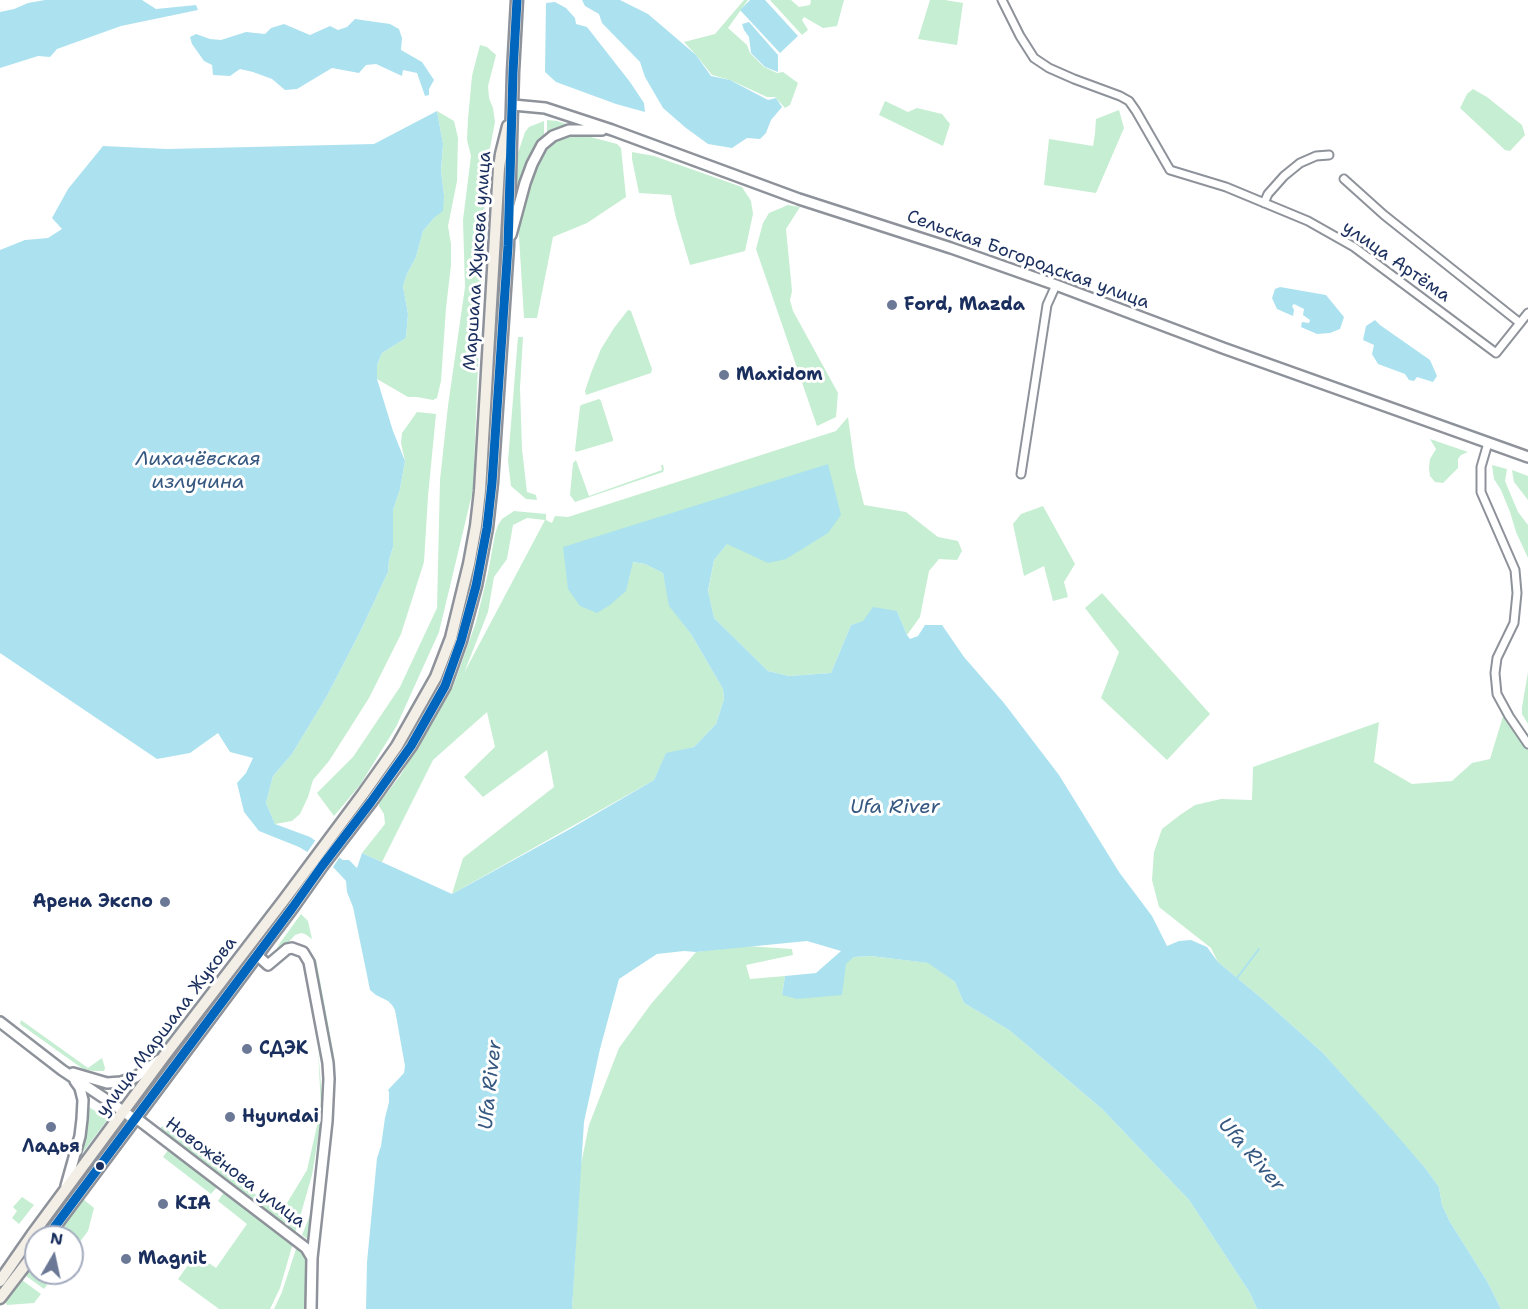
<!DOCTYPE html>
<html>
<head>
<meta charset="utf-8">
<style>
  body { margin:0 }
  #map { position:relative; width:1528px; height:1309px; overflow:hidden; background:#fff; font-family:"Shantell Sans",sans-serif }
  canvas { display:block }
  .north { position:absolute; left:24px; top:1225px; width:60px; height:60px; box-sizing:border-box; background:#fff; border:2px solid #a4acbf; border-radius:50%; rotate:9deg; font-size:16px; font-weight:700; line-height:24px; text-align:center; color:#1b2f5e }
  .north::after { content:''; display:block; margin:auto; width:21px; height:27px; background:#6b7896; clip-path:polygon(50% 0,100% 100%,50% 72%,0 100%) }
</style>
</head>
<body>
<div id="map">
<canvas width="1528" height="1309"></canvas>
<div class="north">N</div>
</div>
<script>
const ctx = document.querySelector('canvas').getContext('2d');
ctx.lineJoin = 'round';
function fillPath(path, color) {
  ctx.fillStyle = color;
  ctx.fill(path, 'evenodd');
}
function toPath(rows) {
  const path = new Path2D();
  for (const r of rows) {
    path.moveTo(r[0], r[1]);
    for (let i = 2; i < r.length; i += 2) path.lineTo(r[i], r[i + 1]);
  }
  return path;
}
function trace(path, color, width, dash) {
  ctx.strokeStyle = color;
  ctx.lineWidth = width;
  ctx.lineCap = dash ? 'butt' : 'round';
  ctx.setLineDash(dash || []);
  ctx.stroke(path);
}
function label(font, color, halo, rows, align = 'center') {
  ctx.font = font + ' "Shantell Sans",sans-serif';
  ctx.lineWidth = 6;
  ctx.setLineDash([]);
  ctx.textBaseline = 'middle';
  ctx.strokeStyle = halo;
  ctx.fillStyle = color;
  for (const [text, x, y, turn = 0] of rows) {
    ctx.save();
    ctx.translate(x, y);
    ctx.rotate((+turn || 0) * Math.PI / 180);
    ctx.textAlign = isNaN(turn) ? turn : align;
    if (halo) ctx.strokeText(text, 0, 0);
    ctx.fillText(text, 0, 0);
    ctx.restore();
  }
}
fillPath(toPath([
  [744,0,748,0,728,28,747,45,750,53,764,67,777,73,783,72,798,83,790,105,785,108,775,97,767,97,730,80,712,75,696,55,684,42,715,34],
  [770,0,791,0,799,7,810,5,811,0,844,0,837,26,823,28,804,17,802,20,808,30,802,35],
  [930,0,945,0,963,3,957,45,918,39],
  [480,45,487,47,496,55,488,86,489,98,493,108,495,122,486,169,473,490,439,632,396,727,360,785,334,816,317,793,353,757,400,687,437,608,440,480,448,406,465,287,463,220,471,156,467,140,468,119,472,76],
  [1473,89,1487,97,1522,125,1525,135,1510,151,1505,150,1460,108,1467,94],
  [885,101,908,112,917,108,942,114,950,124,943,146,879,115],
  [1119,110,1124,128,1096,193,1044,185,1049,139,1093,146,1095,134,1096,119],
  [437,111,454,121,458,138,457,181,448,226,451,244,451,265,446,308,441,381,437,398,433,400,417,397,408,397,377,379,377,365,382,353,406,338,408,314,403,286,407,274,416,257,423,231,435,217,444,195,441,171,443,144],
  [547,120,557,121,573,126,556,129,547,133],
  [544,121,544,136,539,140,532,150,516,195,518,153,525,132,529,127],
  [568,136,587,136,617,144,621,148,626,197,587,223,553,237,537,318,524,318,518,220,540,152,554,139],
  [632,152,654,156,742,187,751,201,753,214,745,251,690,265,676,218,671,195,639,193,632,159],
  [788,205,800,207,786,229,792,291,790,300,793,311,838,393,836,417,817,426,756,249,763,223,769,213],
  [628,310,631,311,652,369,651,373,586,395,585,391,591,373,601,349,614,328],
  [518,337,523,337,520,388,522,449,527,492,536,495,537,500,526,499,511,486,508,461],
  [599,399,601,401,613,439,613,441,576,452,575,450,580,407,581,405],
  [417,412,436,414,428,496,424,562,401,634,369,698,329,761,313,780,308,797,300,814,292,821,275,824,266,803,273,776,292,754,327,696,361,630,388,572,389,560,393,547,393,510,400,489,405,461,401,443,402,433],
  [848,417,855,468,864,505,906,512,938,537,958,541,962,551,957,560,939,559,929,571,920,617,907,635,897,611,851,625,831,673,789,676,768,671,714,618,708,592,714,560,727,544,828,533,564,547,629,579,632,562,645,564,663,573,670,606,691,634,723,689,724,699,716,724,694,747,666,754,654,780,452,894,463,858,554,787,547,750,483,797,464,777,495,747,487,712,433,760,382,862,362,853,385,824,384,814,379,806,379,803,400,776,453,687,476,622,488,573,495,534,498,525,502,519,514,511,546,514,546,520,552,523,555,516,568,517,836,431],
  [527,518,545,520,464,673,488,612,494,577,507,559,513,525],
  [1430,439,1468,452,1461,455,1458,459,1458,468,1443,483,1435,482,1430,476,1429,468,1430,459,1436,449],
  [576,460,589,496,662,470,661,465,663,465,664,469,663,472,575,502,570,495,573,463],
  [1492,465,1507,469,1505,481,1518,512,1528,525,1528,558,1516,532,1510,512,1501,490,1494,479],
  [1512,470,1528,476,1528,500,1514,482],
  [1043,506,1075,564,1064,582,1068,597,1053,601,1044,566,1024,576,1013,524,1021,514],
  [1102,593,1210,714,1167,760,1101,698,1119,652,1085,608],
  [1528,672,1528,724,1522,714,1522,707],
  [1504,713,1528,750,1528,1309,1501,1309,1487,1281,1450,1222,1442,1205,1439,1187,1426,1169,1323,1053,1266,1002,1218,962,1211,948,1159,907,1152,880,1154,852,1162,829,1180,815,1195,805,1221,799,1252,800,1253,767,1379,722,1374,762,1412,784,1452,781,1472,763,1490,759],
  [301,914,308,921,312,939,305,934,301,933,295,935,277,955,277,948,280,943],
  [746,946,792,949,793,955,746,965,750,979,785,976,782,995,846,963,854,957,871,956,929,963,955,982,964,1003,1009,1030,1102,1109,1189,1200,1250,1293,1257,1309,572,1309,580,1169,589,1125,619,1048,651,1004,696,952],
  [316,959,335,1061,330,1043,313,962],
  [190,998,192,1000,167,1043,151,1063,136,1075,119,1081,104,1078,126,1074,136,1068,149,1056],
  [21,1020,88,1068,102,1058,105,1068,104,1071,94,1071,83,1069,20,1024],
  [318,1050,323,1108,312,1175,296,1231,294,1235,158,1132,162,1126,281,1213,307,1170,321,1108],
  [84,1104,108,1119,81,1155,85,1121],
  [168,1150,217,1187,211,1194,163,1157],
  [224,1192,293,1243,280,1288,270,1309,219,1309,178,1279,196,1254,216,1268,247,1224,218,1201],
  [22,1197,34,1205,19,1224,12,1218,17,1211,13,1207],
  [83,1199,94,1208,88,1231,79,1243,61,1229],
  [316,1200,311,1238,309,1240,302,1235],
  [297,1246,305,1252,307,1258,306,1309,274,1309,282,1292],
  [36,1262,36,1273,56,1273,44,1289,26,1276],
  [22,1280,41,1294,34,1303,7,1305,5,1301]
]), '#c6eed2');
fillPath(toPath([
  [45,0,142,0,156,9,196,5,198,10,121,26,57,49,50,57,38,56,0,68,0,12,14,9,28,3],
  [582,0,620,0,648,14,696,55,711,76,730,80,768,100,776,98,782,107,771,120,766,133,760,139,747,138,732,148,708,144,686,128,663,108,645,77,640,62,602,23,599,14,585,6],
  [750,0,765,0,798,36,780,53,740,10],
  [555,2,566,8,575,18,576,24,587,27,630,82,644,103,645,112,616,104,556,82,545,72,546,3],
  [355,19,390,24,399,29,402,38,401,50,422,62,434,80,429,89,429,95,425,96,417,73,403,70,402,76,376,64,366,65,359,73,332,68,297,89,285,90,272,79,253,72,240,69,230,76,213,75,212,65,204,61,192,44,190,37,196,34,210,39,221,40,246,32,265,34,271,28,284,24,310,35,330,26,338,30,347,27],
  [749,22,778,55,778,72,765,67,751,53,749,37,744,30,742,24],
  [437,111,443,144,441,171,444,195,443,211,435,217,423,231,416,257,407,274,403,286,408,314,406,338,382,353,377,365,377,379,393,431,405,461,400,489,393,510,393,547,389,560,388,572,361,630,327,696,292,754,273,776,266,803,275,824,310,837,343,860,349,860,357,868,362,853,452,894,570,829,654,780,666,753,694,747,716,724,724,699,723,689,691,634,669,606,663,573,645,564,633,562,626,591,610,605,597,613,580,606,568,589,563,547,828,464,841,515,828,533,786,559,768,563,727,544,714,560,708,591,714,618,768,671,789,676,831,673,851,625,863,621,873,607,897,611,907,635,910,639,918,636,925,625,942,625,964,657,1004,703,1059,775,1119,872,1152,916,1167,946,1179,941,1191,940,1207,947,1218,962,1266,1002,1323,1053,1394,1132,1426,1169,1439,1187,1442,1205,1450,1222,1487,1281,1501,1309,1257,1309,1250,1293,1189,1200,1102,1109,1009,1030,964,1003,955,982,928,963,871,956,854,957,846,964,842,995,797,999,782,995,785,976,816,973,841,951,807,941,696,952,684,951,657,954,619,979,600,1049,584,1122,572,1309,366,1309,367,1262,377,1158,381,1146,385,1118,389,1102,389,1092,388,1090,404,1073,405,1066,395,1010,392,1005,388,1001,376,995,370,990,369,985,353,907,347,892,346,881,334,868,299,847,259,831,244,812,237,783,246,773,253,758,230,752,218,733,190,753,157,759,0,653,0,250,25,240,48,238,62,229,52,218,68,189,103,146,167,149,374,144],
  [1280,287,1326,295,1344,317,1340,329,1330,333,1317,334,1301,327,1302,322,1309,323,1310,320,1303,315,1304,309,1294,304,1292,306,1294,310,1293,316,1277,309,1272,298,1275,289],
  [1375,320,1380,325,1430,360,1437,376,1433,382,1417,377,1414,381,1409,380,1405,374,1378,364,1372,354,1374,345,1363,340,1366,326]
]), '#ace2ef');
fillPath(toPath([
  [317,838,341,855,331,870,306,854]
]), '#fff');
trace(toPath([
  [1237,978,1259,949]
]), '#ace2ef', 2);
const street = toPath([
  [1002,0,1020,36,1034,58,1049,68,1074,79,1120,96,1129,101,1136,111,1170,170,1226,187,1308,221,1354,247,1496,353,1528,313],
  [1344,179,1384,215,1520,323],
  [1264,203,1268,194,1284,176,1300,163,1316,156,1329,155],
  [1488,443,1481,467,1481,492,1515,570,1517,593,1514,623,1497,658,1495,673,1497,694,1509,716,1528,744],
  [1021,474,1047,305,1056,285]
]);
const secondary = toPath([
  [513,105,545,108,612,130,799,199,951,248,1056,285,1223,348,1528,457],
  [511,235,525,183,532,164,542,145,553,136,569,130,602,130],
  [257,955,268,965,287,949,292,948,303,952,309,962,328,1063,329,1079,327,1121,312,1258,311,1309],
  [0,1022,62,1070,110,1102,134,1119,140,1121,306,1248,312,1258],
  [73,1073,107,1083,121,1082,136,1077,159,1060],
  [66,1186,80,1136,82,1119,83,1100,80,1088,75,1081]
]);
const primary = toPath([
  [47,1237,293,907,322,866,371,802,411,746,445,686,461,641,476,586,487,528,492,483,508,246,513,72,517,0],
  [0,1281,32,1235,165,1055,284,900,363,794,397,746,436,677,451,638,469,564,476,526,480,491,499,168,501,154,508,126],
  [0,1298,36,1251]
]);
trace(street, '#8e929a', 11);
trace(secondary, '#8e929a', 14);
trace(primary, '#8e929a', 15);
trace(street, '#fff', 7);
trace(secondary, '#fff', 9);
trace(primary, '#f3efe6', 10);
trace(toPath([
  [47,1237,293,907,322,866,371,802,411,746,445,686,461,641,476,586,487,528,492,483,508,246,513,72,517,0]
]), '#0065bd', 9);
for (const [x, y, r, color] of [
  [892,305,6,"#6b7896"],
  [724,375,6,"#6b7896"],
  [165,902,6,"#6b7896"],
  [247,1049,6,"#6b7896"],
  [230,1117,6,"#6b7896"],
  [51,1127,6,"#6b7896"],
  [100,1166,5,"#1b2f5e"],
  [163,1204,6,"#6b7896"],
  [126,1259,6,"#6b7896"]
]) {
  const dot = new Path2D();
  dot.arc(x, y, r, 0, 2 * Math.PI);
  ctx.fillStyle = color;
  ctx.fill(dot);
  trace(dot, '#fff', 2);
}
label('18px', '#1b2f5e', '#fff', [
  ["Сельская Богородская улица",1028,260,20],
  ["Маршала Жукова улица",478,261,-86],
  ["улица Артёма",1396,262,35],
  ["улица Маршала Жукова",167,1027,-53],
  ["Новожёнова улица",235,1173,37]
]);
label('bold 18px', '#1b2f5e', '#fff', [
  ["Ford, Mazda",904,305],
  ["Maxidom",736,375],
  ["Арена Экспо",153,902,"right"],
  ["СДЭК",259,1049],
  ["Hyundai",242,1117],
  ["Ладья",51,1147,"center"],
  ["KIA",175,1204],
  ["Magnit",138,1259]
], 'left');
label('italic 20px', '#365880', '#fff', [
  ["Лихачёвская",198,460],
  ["излучина",198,483],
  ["Ufa River",895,808],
  ["Ufa River",491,1085,-84],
  ["Ufa River",1251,1155,49]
]);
</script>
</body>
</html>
